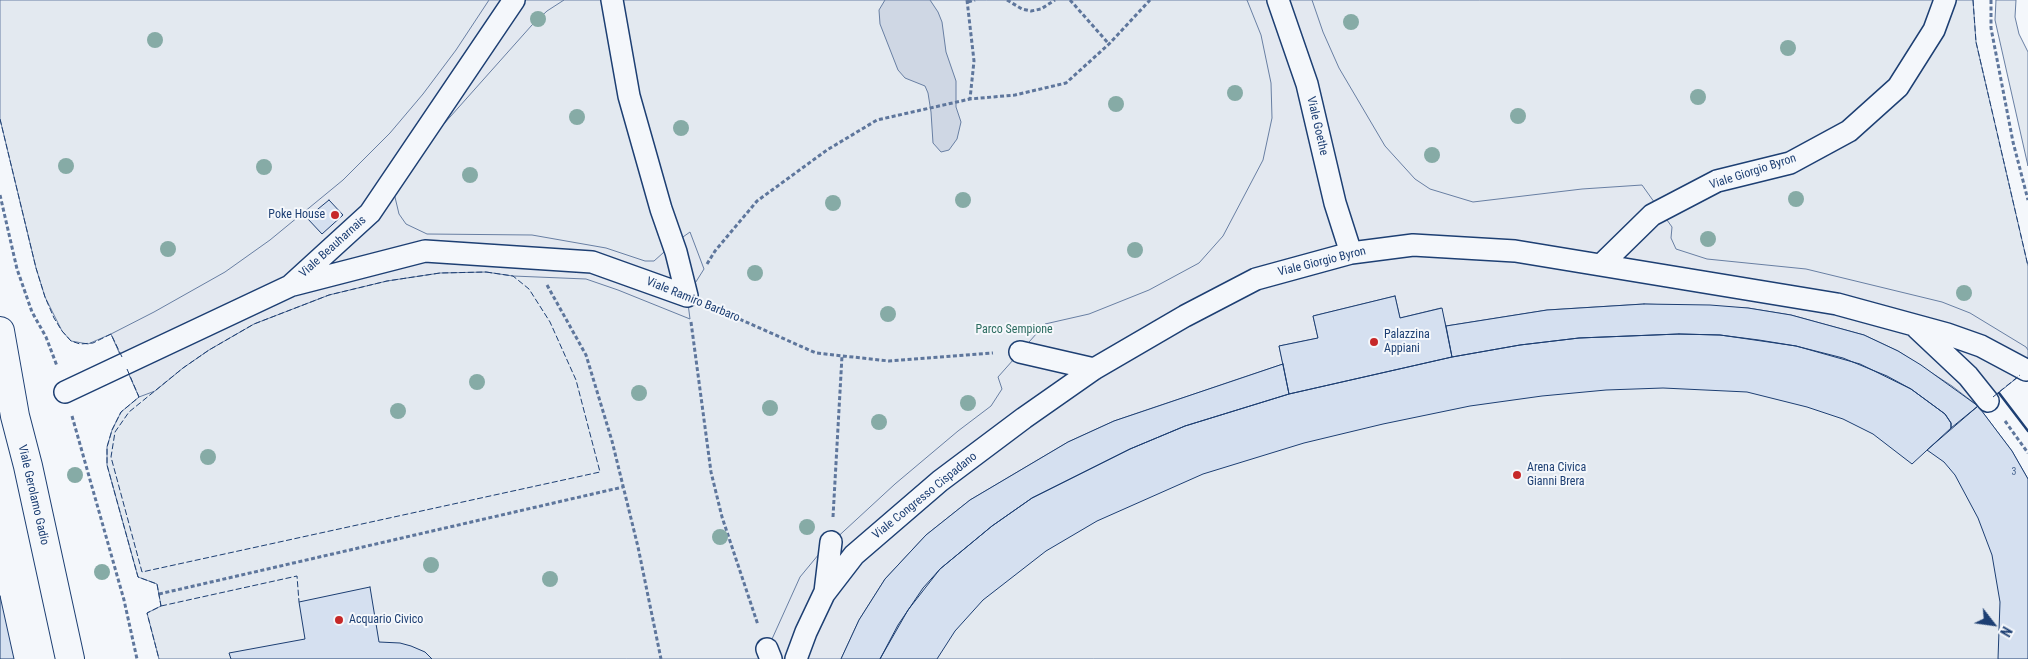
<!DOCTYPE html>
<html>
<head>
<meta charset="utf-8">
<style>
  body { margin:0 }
  #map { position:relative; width:2028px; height:659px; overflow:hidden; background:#f4f7fb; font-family:"Roboto Condensed",sans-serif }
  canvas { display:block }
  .north { position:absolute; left:1968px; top:599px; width:50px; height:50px; -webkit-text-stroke:4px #f4f7fb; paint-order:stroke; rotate:120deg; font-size:14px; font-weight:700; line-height:20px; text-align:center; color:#1d3f73 }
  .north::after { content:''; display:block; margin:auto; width:18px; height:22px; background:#1d3f73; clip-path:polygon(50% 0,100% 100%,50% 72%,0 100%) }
</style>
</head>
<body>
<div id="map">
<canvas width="2028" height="659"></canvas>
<div class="north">N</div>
</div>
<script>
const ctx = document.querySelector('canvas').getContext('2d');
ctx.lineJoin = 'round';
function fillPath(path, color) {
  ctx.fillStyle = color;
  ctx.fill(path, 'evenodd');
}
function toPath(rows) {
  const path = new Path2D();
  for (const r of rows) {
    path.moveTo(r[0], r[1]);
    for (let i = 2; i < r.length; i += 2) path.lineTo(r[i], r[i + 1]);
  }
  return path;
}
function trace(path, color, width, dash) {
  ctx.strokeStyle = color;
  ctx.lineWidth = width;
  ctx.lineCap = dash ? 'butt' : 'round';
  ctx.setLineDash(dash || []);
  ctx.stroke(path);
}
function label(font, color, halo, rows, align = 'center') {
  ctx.font = font + ' "Roboto Condensed",sans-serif';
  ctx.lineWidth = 4;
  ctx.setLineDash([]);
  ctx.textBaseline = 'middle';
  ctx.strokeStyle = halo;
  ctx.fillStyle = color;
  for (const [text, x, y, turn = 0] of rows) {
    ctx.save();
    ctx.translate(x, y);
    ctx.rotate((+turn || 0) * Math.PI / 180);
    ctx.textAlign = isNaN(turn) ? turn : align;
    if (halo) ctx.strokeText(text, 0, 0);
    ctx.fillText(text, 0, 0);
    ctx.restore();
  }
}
const green = toPath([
  [0,0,1973,0,1976,42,2028,266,2028,369,1988,401,1978,406,2012,451,2028,479,2028,659,159,659,147,613,161,606,157,584,138,577,107,465,107,447,112,430,121,412,139,397,111,334,88,344,71,341,62,331,45,297,36,268,0,119,0,0],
  [1996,0,2016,0,2015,17,2019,34,2028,52,2028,166,1995,20,1996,0]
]);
fillPath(green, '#e3e9f0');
trace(green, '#687fa3', 1);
const parking = toPath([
  [489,0,564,0,547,11,532,25,401,172,394,193,399,214,406,224,427,234,532,235,606,248,645,261,654,261,673,244,690,232,704,269,687,296,690,319,618,290,586,279,513,276,486,272,440,273,387,281,329,295,254,324,209,350,183,368,155,391,139,397,111,334,154,312,225,272,270,240,343,180,390,133,423,94,456,50,489,0],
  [1247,0,1312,0,1323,32,1339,68,1385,146,1415,179,1430,189,1473,202,1582,189,1642,185,1672,227,1671,238,1676,249,1707,259,1806,269,1942,302,1970,313,2026,347,2028,350,2028,369,1988,401,1978,406,1952,386,1898,351,1864,335,1791,315,1748,308,1644,304,1547,310,1446,326,1441,308,1400,318,1395,296,1313,316,1318,338,1279,346,1283,364,1114,421,1068,442,970,500,926,535,885,579,859,620,841,659,763,659,800,577,819,554,895,484,958,431,991,406,1002,389,998,377,1045,324,1089,314,1149,290,1199,263,1223,236,1263,160,1272,118,1271,83,1261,35,1247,0]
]);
fillPath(parking, '#e3e8f0');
trace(parking, '#687fa3', 1);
const water = toPath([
  [885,0,930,0,938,12,942,22,946,52,956,81,956,107,961,122,957,139,949,150,941,152,933,143,931,112,928,93,925,86,905,78,898,70,880,24,879,10,885,0]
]);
fillPath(water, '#cfd7e4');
trace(water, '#687fa3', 1);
const building = toPath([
  [329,200,343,215,322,234,307,218,329,200],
  [1395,296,1400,318,1442,308,1452,357,1289,394,1279,346,1318,338,1313,316,1395,296],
  [1644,304,1710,305,1748,308,1791,315,1864,335,1898,351,1921,365,1978,406,1951,428,1951,423,1945,414,1911,389,1860,364,1796,346,1720,335,1679,334,1579,338,1520,345,1452,357,1446,326,1547,310,1644,304],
  [1679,334,1720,335,1759,340,1796,346,1843,358,1887,376,1911,389,1945,414,1951,423,1951,428,1912,464,1873,434,1843,419,1807,407,1747,392,1663,388,1606,390,1542,396,1470,406,1383,424,1304,443,1203,474,1097,521,1046,551,983,600,955,631,937,659,880,659,898,625,923,588,940,569,992,526,1032,498,1130,449,1185,426,1289,394,1452,357,1520,345,1579,338,1679,334],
  [1283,364,1289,394,1185,426,1130,449,1032,498,992,526,940,569,908,610,880,659,841,659,859,620,885,579,926,535,970,500,1068,442,1114,421,1283,364],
  [1978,406,2012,451,2028,479,2028,659,1998,659,2000,602,1992,555,1978,518,1955,475,1944,462,1927,450,1978,406],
  [370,587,379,642,400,643,411,646,425,652,432,659,231,659,229,653,305,639,299,602,370,587],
  [0,596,14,659,0,659,0,596]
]);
fillPath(building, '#d5e0f0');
trace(building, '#1d3f73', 1);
const pedestrian = toPath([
  [612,0,629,96,661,209,676,252,687,296],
  [1278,0,1307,84,1335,203,1351,253],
  [1602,264,1652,215,1717,181,1790,163,1849,131,1898,87,1934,30,1945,0],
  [293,285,425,251,592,262,687,296],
  [1917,328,1968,376,1988,401],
  [1020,352,1094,369],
  [65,392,290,286,370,213,514,0],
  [825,592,831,542],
  [767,649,771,659],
  [796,659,806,632,824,594,854,555,940,481,1024,418,1094,369,1185,316,1256,279,1351,253,1413,245,1515,251,1837,304,1947,334,1981,346,2026,370]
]);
const tertiary = toPath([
  [0,331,15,416,28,466,70,659]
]);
trace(pedestrian, '#1d3f73', 24);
trace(tertiary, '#1d3f73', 30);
trace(toPath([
  [967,0,974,61,970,99],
  [1007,0,1022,9,1031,11,1041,9,1055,0],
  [1070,0,1109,44],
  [1991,0,1991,28,2013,142,2028,200],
  [968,2,975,0],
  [0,195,17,269,32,312,46,337,57,366],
  [707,264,715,251,757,201,827,150,877,120,970,99,1015,95,1066,83,1109,44,1150,0],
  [547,285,586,355,612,441,638,547,661,659],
  [710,306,816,353,889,361,993,353],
  [691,322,711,472,722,517,758,625],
  [72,416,124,600,137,659],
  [2005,421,2028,453],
  [833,517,842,356],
  [159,594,623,487]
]), '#5e769c', 3, [4, 2.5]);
trace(pedestrian, '#f4f7fb', 21);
trace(tertiary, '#f4f7fb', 28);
trace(toPath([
  [1973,0,1976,42,2028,266],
  [0,119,36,268,45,297,54,318,62,331,71,341,80,344,93,343,111,334,122,357],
  [486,272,513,276,529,289,550,322,576,380,600,472,142,572,111,457,115,432,129,412,183,368,209,350,254,324,329,295,387,281,440,273,486,272],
  [127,369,139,397,121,412,112,430,107,447,107,465,138,577,157,584,161,606,147,613,159,659],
  [1993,397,2020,375],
  [161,606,297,576,299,602]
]), '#1d3f73', 1, [6, 2.5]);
trace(toPath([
  [1999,393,2028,431]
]), '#1d3f73', 2.5);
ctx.fillStyle = '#86aba6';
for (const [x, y] of [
  [538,19],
  [1351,22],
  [155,40],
  [1788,48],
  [1235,93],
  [1698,97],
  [1116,104],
  [1518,116],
  [577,117],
  [681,128],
  [1432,155],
  [66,166],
  [264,167],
  [470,175],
  [1796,199],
  [963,200],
  [833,203],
  [1708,239],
  [168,249],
  [1135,250],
  [755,273],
  [1964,293],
  [888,314],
  [477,382],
  [639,393],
  [968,403],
  [770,408],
  [398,411],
  [879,422],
  [208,457],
  [75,475],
  [807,527],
  [720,537],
  [431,565],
  [102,572],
  [550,579]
]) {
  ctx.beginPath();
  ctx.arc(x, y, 8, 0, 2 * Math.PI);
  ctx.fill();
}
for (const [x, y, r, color] of [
  [335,215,5,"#c62828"],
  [1374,342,5,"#c62828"],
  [1517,475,5,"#c62828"],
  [339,620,5,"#c62828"]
]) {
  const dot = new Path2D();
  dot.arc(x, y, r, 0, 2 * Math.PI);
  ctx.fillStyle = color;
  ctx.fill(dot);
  trace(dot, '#f4f7fb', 2);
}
label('10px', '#4b6792', null, [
  ["3",2014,472]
]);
label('12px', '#1d3f73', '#f4f7fb', [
  ["Viale Goethe",1317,126,77],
  ["Viale Giorgio Byron",1753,172,-18],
  ["Viale Beauharnais",333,247,-42],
  ["Viale Giorgio Byron",1322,262,-14],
  ["Viale Ramiro Barbaro",693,300,22],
  ["Viale Gerolamo Gadio",33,495,77],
  ["Viale Congresso Cispadano",925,496,-39]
]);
label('12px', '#1d3f73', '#f4f7fb', [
  ["Poke House",325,215,"right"],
  ["Palazzina",1384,335],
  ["Appiani",1384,349],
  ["Arena Civica",1527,468],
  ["Gianni Brera",1527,482],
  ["Acquario Civico",349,620]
], 'left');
label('12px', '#2c6c60', '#f4f7fb', [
  ["Parco Sempione",1014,330]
]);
</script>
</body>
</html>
